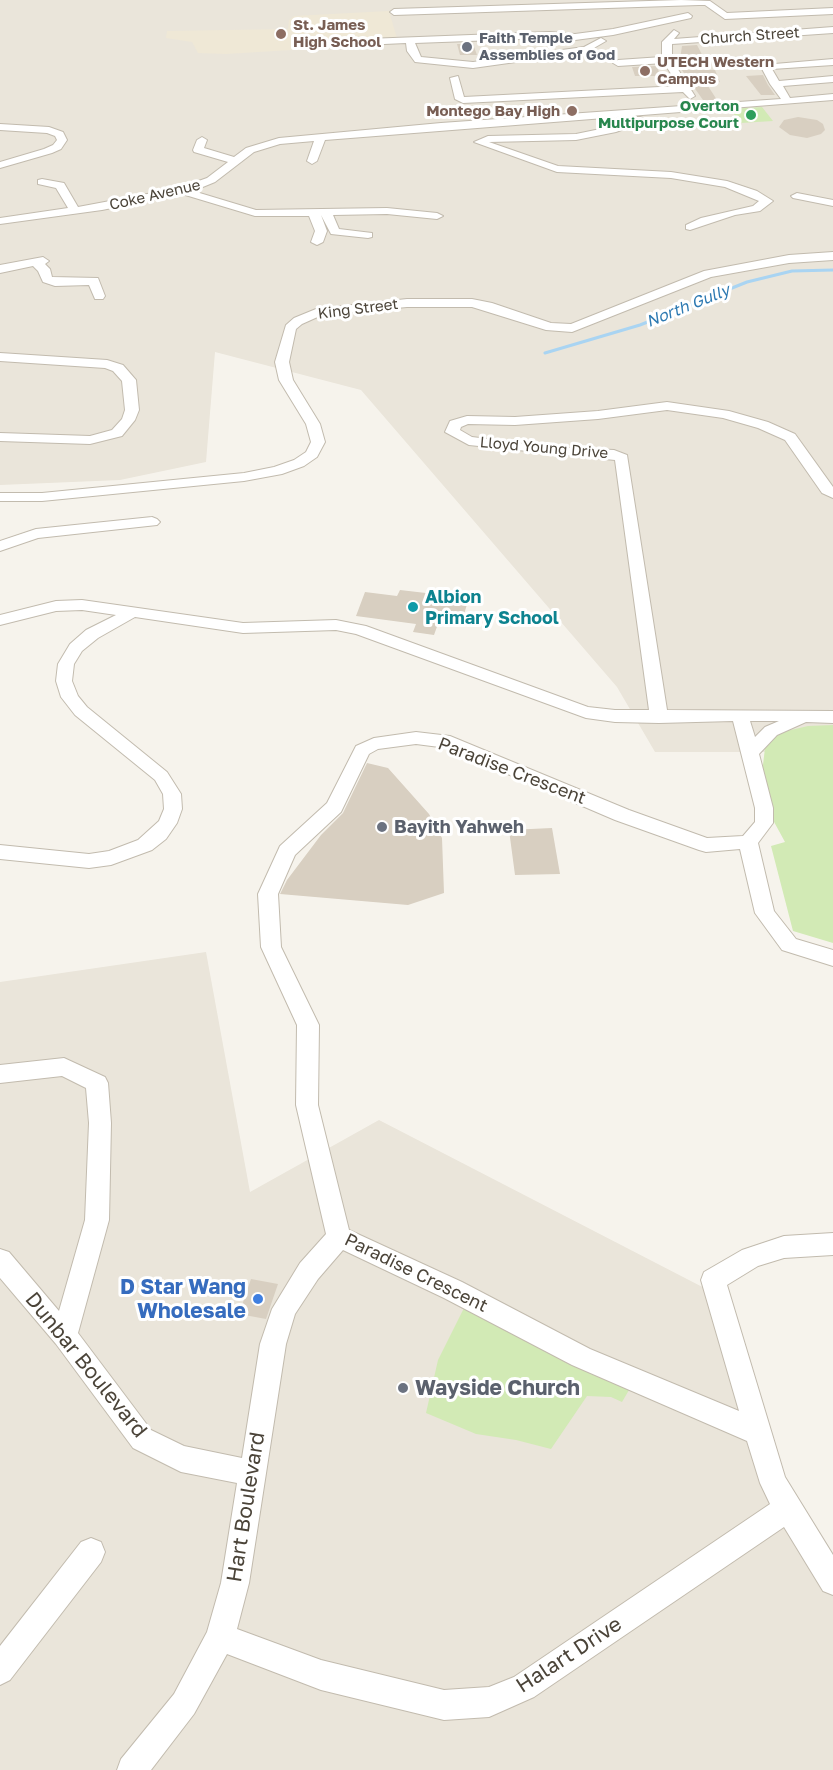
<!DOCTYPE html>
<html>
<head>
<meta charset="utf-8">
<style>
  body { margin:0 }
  canvas { display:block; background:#f6f3ec }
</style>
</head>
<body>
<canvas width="833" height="1770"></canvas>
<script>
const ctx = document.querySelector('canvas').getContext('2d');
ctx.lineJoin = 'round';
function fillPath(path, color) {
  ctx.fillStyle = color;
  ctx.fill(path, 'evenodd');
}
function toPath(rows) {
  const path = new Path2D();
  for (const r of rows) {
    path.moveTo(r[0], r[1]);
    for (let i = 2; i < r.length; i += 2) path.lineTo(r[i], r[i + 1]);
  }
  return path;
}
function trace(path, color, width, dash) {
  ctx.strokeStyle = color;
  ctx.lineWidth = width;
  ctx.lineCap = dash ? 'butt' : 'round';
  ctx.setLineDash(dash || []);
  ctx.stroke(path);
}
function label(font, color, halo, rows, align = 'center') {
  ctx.font = font + ' "Golos Text",sans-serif';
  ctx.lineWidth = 6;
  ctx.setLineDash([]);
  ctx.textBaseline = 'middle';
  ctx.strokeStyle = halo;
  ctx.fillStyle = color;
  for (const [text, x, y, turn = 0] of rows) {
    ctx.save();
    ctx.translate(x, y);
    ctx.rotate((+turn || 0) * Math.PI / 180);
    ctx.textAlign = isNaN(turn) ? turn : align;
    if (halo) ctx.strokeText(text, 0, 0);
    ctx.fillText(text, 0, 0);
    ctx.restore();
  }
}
fillPath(toPath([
  [0,0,833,0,833,752,655,752,617,687,361,390,215,352,206,462,120,480,0,485],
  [206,952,250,1192,379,1120,716,1294,798,1517,833,1563,833,1770,0,1770,0,982]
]), '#eae5da');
fillPath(toPath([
  [389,11,397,38,341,44,340,47,226,54,198,53,192,42,166,38,167,31,288,29,289,20,294,16]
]), '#efe8d6');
fillPath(toPath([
  [762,107,773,121,741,123,730,109],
  [833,725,833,943,793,931,771,846,785,842,773,820,762,773,765,748,778,733,808,726],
  [466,1304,632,1385,622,1402,611,1397,587,1396,551,1449,516,1440,476,1434,426,1413,438,1360]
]), '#d2eab5');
trace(toPath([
  [545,353,640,325,747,282,792,271,833,270]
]), '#a9d4f2', 3);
fillPath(toPath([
  [457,44,473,44,477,55,460,55],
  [697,45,710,70,715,70,720,82,706,83,717,100,703,100,679,66,682,46],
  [657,66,660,76,635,76,632,67],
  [763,75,768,85,775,95,761,95,746,76],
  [798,117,817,120,823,124,825,130,821,134,807,138,790,135,779,127,784,120],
  [400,590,469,598,461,624,439,621,434,635,413,632,416,624,356,616,365,592,397,596],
  [367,763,388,768,429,814,442,838,444,893,408,905,280,894,287,880,321,835,343,813],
  [552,828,560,874,515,875,509,830],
  [251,1279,278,1284,266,1319,239,1314]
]), '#d8cfc1');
const minor = toPath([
  [681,0,710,1,727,13,833,8,833,14,725,19,705,5,699,5,394,15,390,12,394,9,681,0],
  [688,13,692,16,691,18,613,35,575,40,549,38,415,43,421,57,473,62,584,47,601,38,606,41,587,52,473,68,415,62,407,51,406,43,341,46,336,43,341,40,549,32,575,34,613,29,688,13],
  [833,27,833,33,672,44,672,60,695,96,690,99,683,92,463,103,455,99,450,78,458,76,464,97,679,86,664,63,618,66,613,63,618,60,662,57,662,42,674,30,679,33,674,39,833,27],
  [833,59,833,65,772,69,779,81,833,76,833,82,783,86,790,98,833,94,833,100,325,140,317,161,312,164,307,161,314,141,280,144,254,152,215,182,193,191,256,210,387,208,437,213,443,216,437,219,387,214,333,215,339,229,372,233,372,237,368,238,331,234,321,215,327,231,323,242,317,245,311,242,315,231,309,216,255,216,182,194,102,210,0,224,0,218,68,208,56,188,38,184,38,180,42,179,64,183,78,207,179,188,207,178,228,162,194,152,193,150,197,140,202,137,207,140,204,148,234,157,246,148,279,138,441,123,781,99,770,84,761,67,763,65,833,59],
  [639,117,643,118,643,122,616,132,576,140,489,142,558,166,671,172,727,181,757,191,773,201,760,211,735,215,690,230,686,229,686,225,701,218,753,206,759,201,725,187,671,178,557,172,474,142,488,136,576,134,610,127,639,117],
  [0,124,49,127,63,132,67,140,61,149,52,153,0,168,0,162,44,149,53,145,57,140,55,136,47,133,0,130,0,124],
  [797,193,833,200,833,206,793,198,791,196,797,193],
  [833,252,833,260,789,263,711,277,572,332,546,330,472,307,407,307,322,315,302,324,296,329,289,362,293,380,320,424,325,442,317,457,304,466,282,474,244,481,42,501,0,501,0,493,42,493,244,473,274,467,294,460,306,452,311,442,306,424,279,380,275,362,286,325,294,318,316,309,407,299,472,299,492,303,551,323,571,324,704,271,789,255,833,252],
  [43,257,49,261,45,264,50,269,52,277,98,278,105,296,103,299,95,299,89,285,55,286,43,282,38,271,33,266,0,273,0,265,43,257],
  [0,353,107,360,123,365,136,380,139,410,135,420,122,436,90,444,0,441,0,433,90,436,112,430,122,419,125,410,122,381,113,371,105,368,0,361,0,353],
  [667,402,729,411,768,422,795,434,833,487,833,498,822,493,785,440,758,428,723,418,667,410,598,419,515,425,468,424,461,427,460,430,472,437,550,447,614,450,627,455,667,710,833,711,833,723,806,722,777,735,759,754,773,808,773,823,758,843,774,911,796,939,833,950,833,966,782,950,755,913,740,849,706,852,699,850,615,820,447,748,416,744,378,749,369,754,341,812,295,855,278,894,281,947,319,1025,318,1105,349,1230,462,1282,590,1349,739,1411,701,1280,704,1272,742,1250,784,1236,833,1233,833,1255,784,1258,758,1266,727,1285,785,1477,833,1555,833,1595,823,1591,784,1527,534,1697,489,1717,444,1720,321,1690,227,1654,194,1714,151,1770,117,1770,121,1759,174,1694,207,1632,221,1583,237,1483,181,1472,133,1448,56,1344,0,1278,0,1249,9,1252,59,1311,85,1220,89,1123,86,1088,62,1076,0,1083,0,1065,64,1058,105,1077,108,1083,111,1123,109,1220,78,1333,151,1430,184,1446,242,1458,260,1344,272,1309,300,1263,326,1234,296,1105,297,1025,261,947,258,894,280,846,327,803,356,746,374,738,416,732,450,736,629,810,707,838,743,836,755,822,755,808,733,721,659,723,615,722,586,718,356,634,336,630,243,633,135,617,98,638,82,651,74,664,72,681,78,696,87,707,167,772,181,794,182,809,177,823,166,839,152,850,111,865,89,868,0,859,0,845,89,854,109,851,138,840,159,821,164,809,163,794,155,780,75,715,61,697,56,681,58,664,70,644,86,630,116,615,82,610,56,611,0,625,0,615,56,601,82,600,243,623,336,620,366,626,588,707,615,710,649,710,615,460,469,445,445,432,450,421,467,416,515,417,598,411,667,402],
  [750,721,779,721,765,727,755,737,750,721],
  [343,1250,444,1298,572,1365,747,1441,760,1483,770,1504,514,1677,489,1687,444,1690,321,1660,237,1629,249,1583,286,1344,295,1314,318,1279,343,1250],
  [152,517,157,519,160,522,157,525,38,538,0,551,0,541,36,529,152,517],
  [91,1538,101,1542,105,1552,101,1562,10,1680,0,1685,0,1646,81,1542,91,1538]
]);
trace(minor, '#c2bbae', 2);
fillPath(minor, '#fff');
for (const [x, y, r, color] of [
  [281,34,6,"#8d6e63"],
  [467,47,6,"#6b7280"],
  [645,71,6,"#8d6e63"],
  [572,111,6,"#8d6e63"],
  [751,115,6,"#2e9e5b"],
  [413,607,6,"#0f9aa8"],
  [382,827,6,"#6b7280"],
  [258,1299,6,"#3f7fe0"],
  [403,1388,6,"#6b7280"]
]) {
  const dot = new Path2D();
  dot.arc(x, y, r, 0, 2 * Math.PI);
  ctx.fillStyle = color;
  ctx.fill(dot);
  trace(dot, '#fff', 2);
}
label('bold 15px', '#785e54', '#fff', [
  ["St. James",293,25],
  ["High School",293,42],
  ["UTECH Western",657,62],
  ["Campus",657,79],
  ["Montego Bay High",560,111,"right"]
], 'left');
label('15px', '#4b4439', '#fff', [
  ["Church Street",750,36,-4],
  ["Coke Avenue",155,195,-13],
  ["King Street",358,309,-7],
  ["Lloyd Young Drive",544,448,5]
]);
label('bold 15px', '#5b616d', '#fff', [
  ["Faith Temple",479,38],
  ["Assemblies of God",479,55]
], 'left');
label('bold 15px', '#27864d', '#fff', [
  ["Overton",739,106],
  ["Multipurpose Court",739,123]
], 'right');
label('italic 16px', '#2e7ab2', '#fff', [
  ["North Gully",688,306,-22]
]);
label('bold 18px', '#0d838f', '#fff', [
  ["Albion",425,597],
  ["Primary School",425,618]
], 'left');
label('18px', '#4b4439', '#fff', [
  ["Paradise Crescent",512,771,21],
  ["Paradise Crescent",416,1273,26]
]);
label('bold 18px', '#5b616d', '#fff', [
  ["Bayith Yahweh",394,827]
], 'left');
label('bold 21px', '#366cbe', '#fff', [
  ["D Star Wang",246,1287],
  ["Wholesale",246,1311]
], 'right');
label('21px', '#4b4439', '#fff', [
  ["Dunbar Boulevard",86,1365,51],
  ["Hart Boulevard",246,1507,-81],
  ["Halart Drive",569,1655,-33]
]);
label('bold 21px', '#5b616d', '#fff', [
  ["Wayside Church",415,1388]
], 'left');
</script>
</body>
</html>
